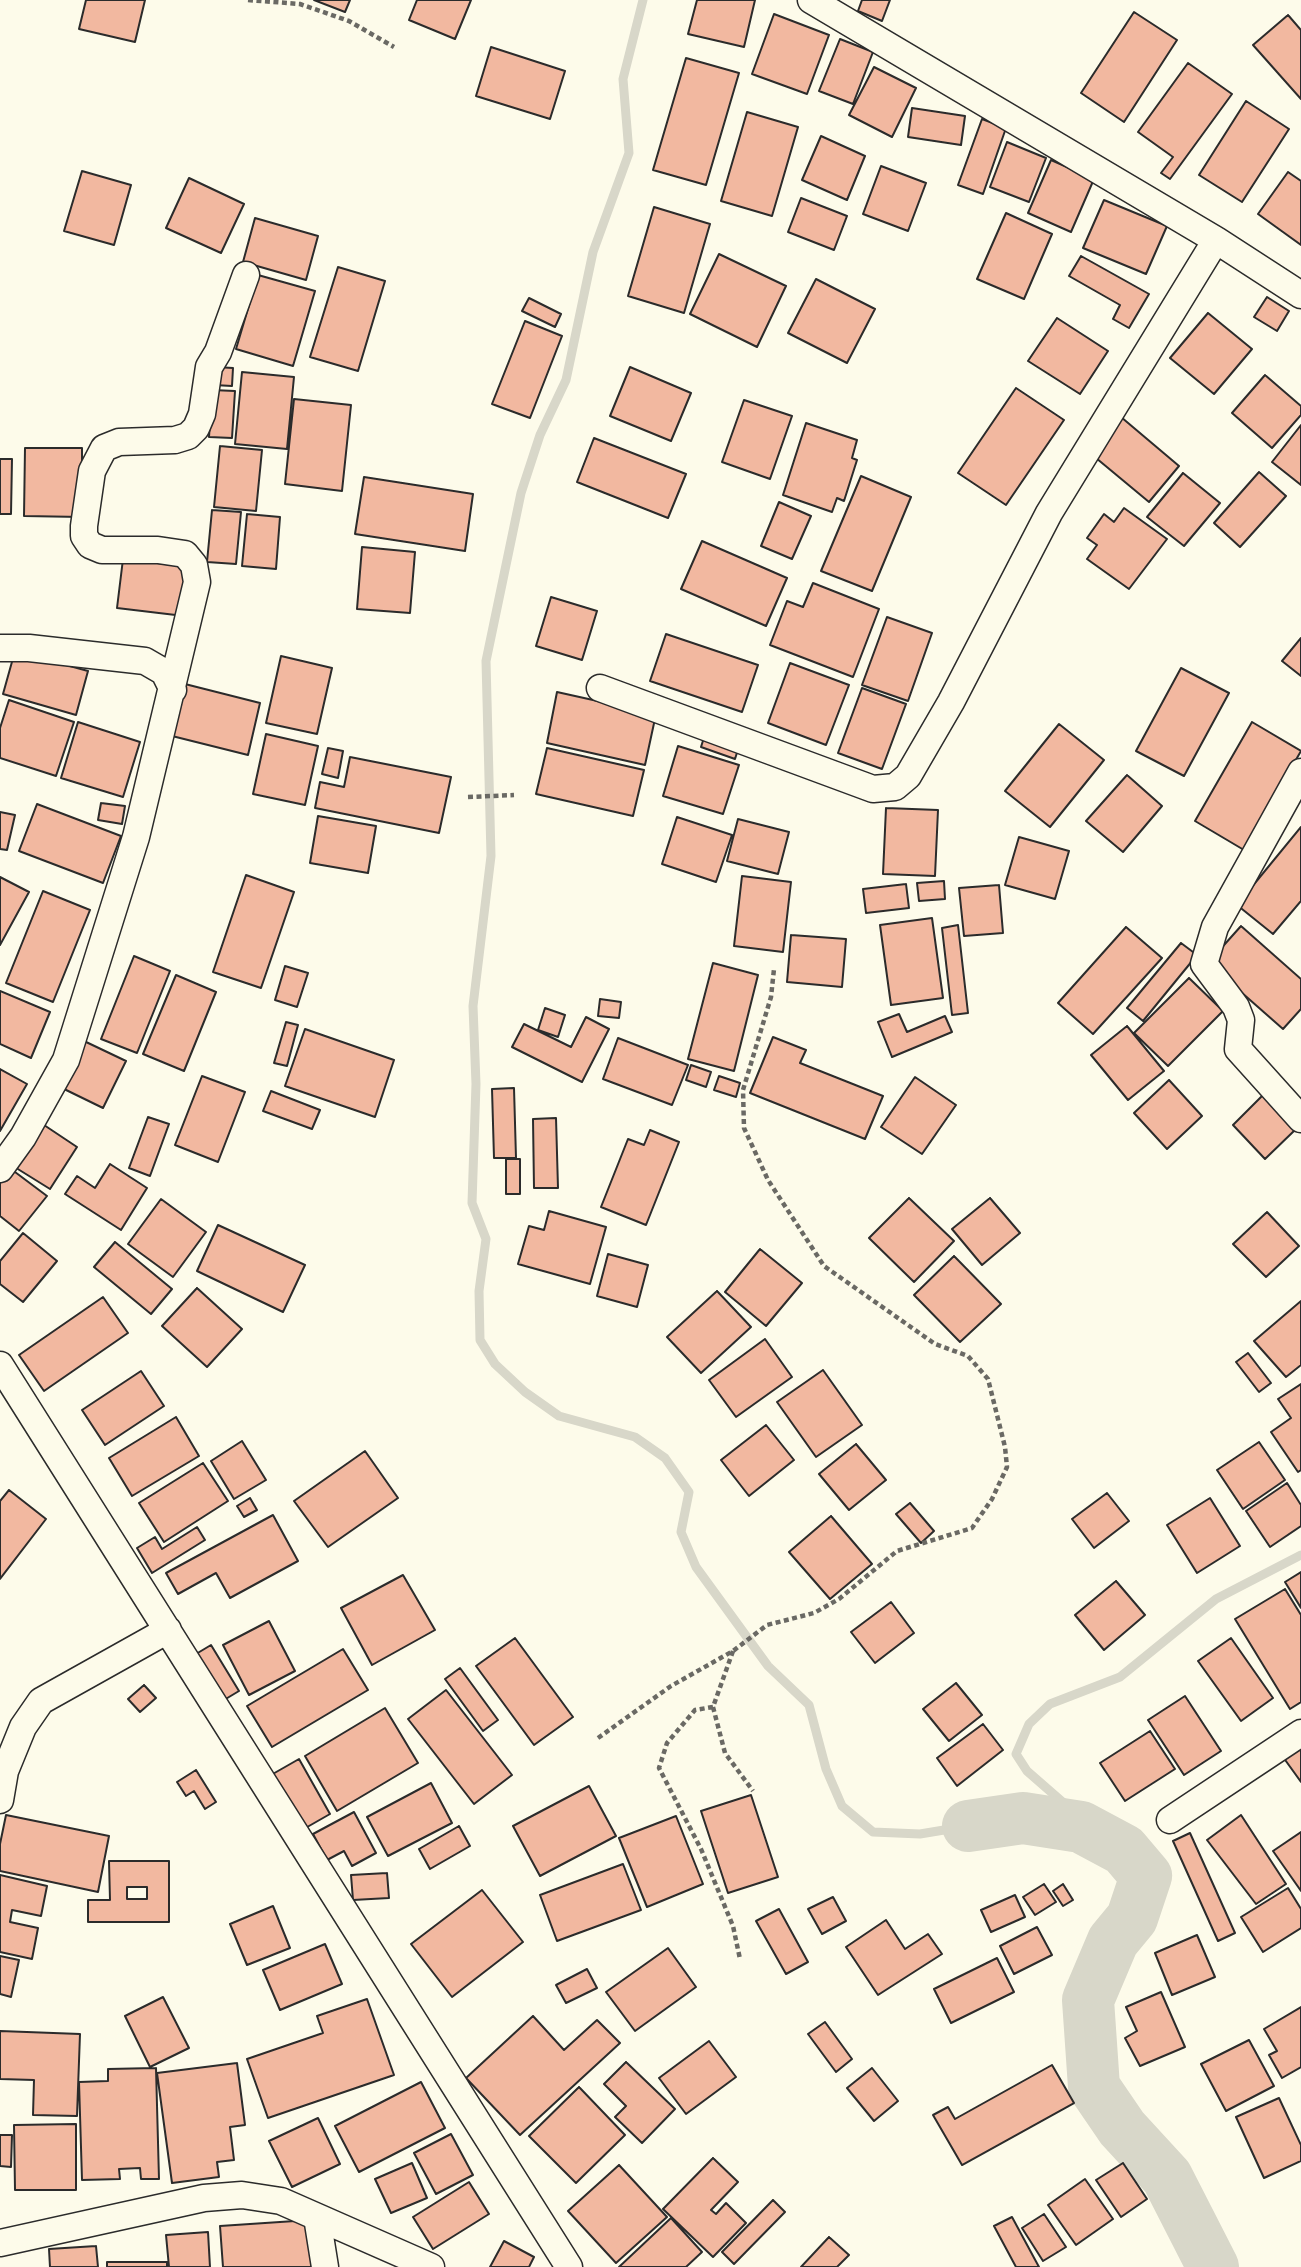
<!DOCTYPE html>
<html>
<head>
<meta charset="utf-8">
<style>
  body { margin:0 }
  canvas { display:block; background:#fdfbea }
</style>
</head>
<body>
<canvas width="1301" height="2267"></canvas>
<script>
const ctx = document.querySelector('canvas').getContext('2d');
ctx.lineJoin = 'round';
function toPath(rows) {
  const path = new Path2D();
  for (const r of rows) {
    path.moveTo(r[0], r[1]);
    for (let i = 2; i < r.length; i += 2) path.lineTo(r[i], r[i + 1]);
  }
  return path;
}
function trace(path, color, width, dash) {
  ctx.strokeStyle = color;
  ctx.lineWidth = width;
  ctx.lineCap = dash ? 'butt' : 'round';
  ctx.setLineDash(dash || []);
  ctx.stroke(path);
}
function fillPath(path, color) {
  ctx.fillStyle = color;
  ctx.fill(path, 'evenodd');
}
trace(toPath([
  [643,0,623,79,629,153,593,252,566,380,540,435,521,493,486,661,491,856,473,1006,476,1084,472,1203,486,1239,479,1291,480,1340,495,1364,525,1392,559,1416,635,1437,665,1458,689,1492,681,1532,696,1567,768,1666,809,1705,826,1769,842,1806,873,1832,920,1834,968,1826],
  [1106,1840,1027,1771,1016,1754,1029,1724,1050,1704,1120,1677,1216,1599,1301,1555]
]), '#d8d7c9', 9);
trace(toPath([
  [968,1826,1023,1818,1081,1827,1124,1850,1146,1876,1132,1918,1113,1941,1088,2000,1094,2087,1122,2128,1167,2177,1213,2267]
]), '#d8d7c9', 52);
const building = toPath([
  [86,0,145,0,135,42,79,29,86,0],
  [314,0,350,0,345,12,314,0],
  [417,0,471,0,455,39,409,20,417,0],
  [697,0,755,0,744,47,688,34,697,0],
  [862,0,890,0,882,21,858,11,862,0],
  [1134,12,1177,40,1124,122,1081,93,1134,12],
  [774,14,829,35,807,94,752,74,774,14],
  [1288,15,1301,30,1301,99,1253,45,1288,15],
  [840,39,873,52,853,104,819,91,840,39],
  [491,47,565,71,550,119,476,96,491,47],
  [686,58,739,73,706,185,653,170,686,58],
  [1188,63,1232,94,1170,179,1161,173,1173,157,1138,132,1188,63],
  [874,67,916,88,892,137,849,115,874,67],
  [1246,101,1289,129,1242,202,1199,175,1246,101],
  [912,108,965,116,961,145,908,137,912,108],
  [747,112,798,127,772,216,721,201,747,112],
  [982,119,1006,128,983,194,958,185,982,119],
  [821,136,865,156,847,200,802,180,821,136],
  [1007,142,1046,158,1029,202,990,187,1007,142],
  [1051,160,1094,179,1071,232,1028,213,1051,160],
  [881,166,926,183,908,231,863,214,881,166],
  [82,171,131,185,114,245,64,231,82,171],
  [1288,172,1301,181,1301,245,1258,214,1288,172],
  [189,178,244,204,221,253,166,228,189,178],
  [801,198,847,216,834,250,788,232,801,198],
  [1104,200,1167,226,1146,274,1083,248,1104,200],
  [654,207,710,224,684,313,628,296,654,207],
  [1006,213,1052,234,1024,299,977,279,1006,213],
  [255,218,318,236,306,280,243,262,255,218],
  [719,254,786,286,757,347,690,314,719,254],
  [1081,256,1149,294,1129,328,1113,319,1120,305,1069,276,1081,256],
  [338,267,385,281,358,371,310,357,338,267],
  [258,275,315,291,293,366,236,349,258,275],
  [816,279,875,309,847,363,788,333,816,279],
  [1267,297,1289,311,1277,331,1254,317,1267,297],
  [529,298,561,314,555,327,522,311,529,298],
  [1208,313,1252,349,1214,394,1170,358,1208,313],
  [1057,318,1108,351,1080,394,1028,361,1057,318],
  [525,321,562,336,530,418,492,404,525,321],
  [216,367,233,368,232,386,214,385,216,367],
  [630,367,691,393,671,441,610,416,630,367],
  [242,372,294,377,287,449,235,444,242,372],
  [1265,375,1301,406,1301,415,1272,448,1232,413,1265,375],
  [1016,388,1064,420,1006,505,958,473,1016,388],
  [212,390,235,391,232,438,209,437,212,390],
  [294,399,351,405,342,491,285,484,294,399],
  [744,400,792,416,770,479,722,462,744,400],
  [1121,417,1179,466,1149,502,1090,453,1121,417],
  [806,423,857,440,852,458,857,460,844,501,837,498,832,512,783,495,806,423],
  [1301,425,1301,485,1272,462,1301,425],
  [594,438,686,474,668,518,577,482,594,438],
  [220,446,262,450,256,511,214,507,220,446],
  [25,448,82,448,82,517,24,516,25,448],
  [0,459,12,459,11,514,0,514,0,459],
  [1259,472,1286,496,1240,547,1214,523,1259,472],
  [1183,473,1220,503,1184,546,1147,517,1183,473],
  [861,476,911,497,872,591,821,571,861,476],
  [364,477,473,494,465,551,355,534,364,477],
  [779,502,811,516,792,559,761,546,779,502],
  [1124,508,1167,539,1129,589,1087,559,1097,545,1087,538,1104,514,1114,522,1124,508],
  [212,510,241,512,236,564,207,562,212,510],
  [247,514,280,517,276,569,242,566,247,514],
  [702,541,787,578,766,626,681,589,702,541],
  [362,547,415,552,410,613,357,609,362,547],
  [123,559,190,567,184,616,117,608,123,559],
  [813,583,879,609,853,677,770,645,787,601,803,607,813,583],
  [551,597,597,611,582,660,536,646,551,597],
  [887,617,932,633,908,701,862,685,887,617],
  [666,634,758,665,742,712,650,681,666,634],
  [1301,638,1301,676,1282,661,1301,638],
  [15,651,88,671,76,715,3,694,15,651],
  [281,656,332,668,317,734,266,723,281,656],
  [790,663,849,685,826,745,768,723,790,663],
  [1181,668,1229,693,1184,776,1136,751,1181,668],
  [181,683,260,703,248,755,168,735,181,683],
  [862,688,906,704,882,769,838,753,862,688],
  [557,692,656,714,645,765,547,743,557,692],
  [9,700,74,722,56,776,0,758,0,728,9,700],
  [78,722,140,742,123,797,61,778,78,722],
  [1252,722,1301,751,1244,850,1195,821,1252,722],
  [1059,724,1104,760,1050,827,1005,791,1059,724],
  [706,731,740,743,735,759,701,747,706,731],
  [266,734,318,746,305,805,253,794,266,734],
  [678,746,739,765,723,814,663,796,678,746],
  [328,748,343,751,338,778,322,774,328,748],
  [547,748,644,770,633,816,536,794,547,748],
  [350,757,451,777,439,833,315,808,320,782,344,787,350,757],
  [1127,775,1162,806,1123,852,1086,821,1127,775],
  [101,803,125,806,122,824,98,820,101,803],
  [37,804,121,836,103,883,19,851,37,804],
  [886,808,938,810,935,876,883,874,886,808],
  [0,812,15,815,7,850,0,849,0,812],
  [318,816,376,826,368,873,310,863,318,816],
  [677,817,732,835,716,882,662,864,677,817],
  [738,819,789,832,778,874,727,861,738,819],
  [1301,827,1301,901,1273,934,1237,905,1301,827],
  [1019,837,1069,851,1055,899,1005,885,1019,837],
  [246,875,294,892,261,988,213,972,246,875],
  [742,876,791,882,783,952,734,946,742,876],
  [0,877,29,892,0,945,0,877],
  [944,881,945,899,919,901,917,883,944,881],
  [906,884,909,908,866,913,863,889,906,884],
  [999,885,1003,933,964,936,959,888,999,885],
  [43,891,90,910,53,1002,6,983,43,891],
  [932,918,943,998,891,1005,880,925,932,918],
  [958,925,968,1013,952,1015,942,928,958,925],
  [1241,926,1301,979,1301,1009,1283,1029,1208,963,1241,926],
  [1126,927,1162,958,1093,1034,1058,1003,1126,927],
  [791,935,846,939,842,987,787,982,791,935],
  [1181,943,1197,955,1143,1021,1127,1008,1181,943],
  [134,956,170,971,137,1053,101,1039,134,956],
  [713,963,758,975,734,1071,688,1059,713,963],
  [285,966,308,973,297,1007,275,1000,285,966],
  [176,975,216,992,184,1071,143,1054,176,975],
  [1189,978,1223,1011,1168,1066,1134,1033,1189,978],
  [0,991,50,1012,31,1058,0,1044,0,991],
  [600,999,621,1002,619,1018,598,1016,600,999],
  [545,1008,565,1015,558,1037,538,1030,545,1008],
  [899,1014,907,1032,945,1016,952,1032,892,1057,878,1022,899,1014],
  [586,1017,609,1029,582,1082,512,1047,524,1024,571,1047,586,1017],
  [286,1022,298,1025,287,1066,274,1063,286,1022],
  [1127,1026,1164,1071,1128,1100,1091,1055,1127,1026],
  [305,1029,394,1060,375,1117,285,1086,305,1029],
  [773,1037,806,1050,800,1063,883,1096,865,1139,750,1093,773,1037],
  [618,1038,688,1065,672,1105,603,1079,618,1038],
  [84,1041,126,1061,103,1108,62,1088,84,1041],
  [691,1065,711,1072,706,1087,686,1080,691,1065],
  [0,1069,27,1084,0,1131,0,1069],
  [202,1076,245,1092,218,1162,175,1145,202,1076],
  [719,1076,740,1083,736,1097,714,1090,719,1076],
  [915,1077,956,1105,922,1154,881,1127,915,1077],
  [1169,1080,1202,1116,1167,1149,1134,1113,1169,1080],
  [514,1088,516,1158,494,1158,492,1089,514,1088],
  [271,1091,320,1110,312,1129,263,1111,271,1091],
  [1263,1095,1296,1129,1265,1159,1233,1125,1263,1095],
  [148,1117,169,1124,150,1176,129,1168,148,1117],
  [556,1118,558,1188,534,1188,533,1119,556,1118],
  [41,1123,77,1147,50,1189,13,1166,41,1123],
  [650,1130,679,1142,646,1225,601,1207,628,1139,644,1145,650,1130],
  [506,1159,520,1159,520,1194,506,1194,506,1159],
  [110,1164,147,1188,121,1230,65,1194,77,1176,95,1188,110,1164],
  [11,1169,47,1196,19,1231,0,1216,0,1183,11,1169],
  [909,1198,954,1241,914,1282,869,1238,909,1198],
  [990,1198,1020,1233,982,1265,952,1229,990,1198],
  [161,1199,206,1232,173,1277,128,1244,161,1199],
  [549,1211,606,1227,590,1284,518,1264,529,1226,544,1230,549,1211],
  [1267,1212,1299,1246,1266,1277,1233,1244,1267,1212],
  [218,1225,305,1265,283,1312,197,1271,218,1225],
  [23,1233,57,1261,23,1302,0,1284,0,1261,23,1233],
  [115,1242,172,1289,151,1314,94,1267,115,1242],
  [760,1249,802,1283,766,1326,725,1292,760,1249],
  [608,1254,648,1265,637,1307,597,1296,608,1254],
  [954,1256,1001,1304,960,1342,914,1295,954,1256],
  [197,1288,242,1329,207,1367,162,1326,197,1288],
  [717,1291,751,1327,701,1373,667,1337,717,1291],
  [103,1297,128,1333,44,1391,19,1355,103,1297],
  [1301,1301,1301,1365,1286,1377,1254,1341,1301,1301],
  [765,1339,792,1377,736,1417,709,1380,765,1339],
  [1248,1353,1271,1383,1259,1392,1236,1362,1248,1353],
  [823,1370,862,1425,816,1457,777,1402,823,1370],
  [141,1371,164,1406,105,1445,82,1410,141,1371],
  [1301,1384,1301,1470,1298,1472,1271,1432,1291,1418,1278,1399,1301,1384],
  [176,1417,199,1456,132,1496,109,1458,176,1417],
  [766,1425,794,1460,749,1496,721,1460,766,1425],
  [242,1441,266,1480,234,1499,211,1461,242,1441],
  [1259,1442,1285,1480,1243,1509,1217,1470,1259,1442],
  [856,1444,886,1480,849,1510,819,1474,856,1444],
  [365,1451,398,1498,328,1547,294,1501,365,1451],
  [203,1463,228,1501,164,1542,139,1503,203,1463],
  [1287,1483,1301,1505,1301,1526,1270,1547,1246,1511,1287,1483],
  [9,1490,46,1519,0,1579,0,1501,9,1490],
  [1107,1493,1129,1521,1094,1548,1072,1519,1107,1493],
  [250,1498,257,1510,244,1517,237,1506,250,1498],
  [1210,1498,1240,1546,1197,1573,1167,1525,1210,1498],
  [910,1503,934,1531,921,1543,896,1514,910,1503],
  [273,1515,298,1561,230,1598,216,1573,178,1594,166,1573,273,1515],
  [831,1516,872,1564,830,1599,789,1552,831,1516],
  [197,1527,205,1540,152,1573,137,1548,155,1537,162,1549,197,1527],
  [1301,1572,1301,1608,1285,1582,1301,1572],
  [403,1575,435,1630,372,1665,341,1608,403,1575],
  [1116,1581,1145,1615,1104,1650,1075,1615,1116,1581],
  [1285,1589,1301,1615,1301,1702,1290,1709,1235,1619,1285,1589],
  [891,1602,914,1633,875,1663,851,1632,891,1602],
  [269,1621,295,1671,249,1695,223,1645,269,1621],
  [515,1638,573,1717,534,1745,476,1666,515,1638],
  [1231,1638,1273,1698,1241,1721,1198,1661,1231,1638],
  [211,1645,239,1691,224,1700,196,1654,211,1645],
  [343,1649,368,1690,272,1747,247,1706,343,1649],
  [460,1668,498,1720,483,1731,445,1679,460,1668],
  [956,1683,982,1715,949,1741,923,1709,956,1683],
  [144,1685,156,1698,140,1712,128,1699,144,1685],
  [446,1690,512,1775,474,1804,408,1719,446,1690],
  [1185,1696,1221,1751,1184,1775,1148,1720,1185,1696],
  [385,1708,418,1763,337,1811,305,1756,385,1708],
  [983,1724,1003,1750,957,1786,937,1758,983,1724],
  [1150,1731,1175,1769,1125,1801,1100,1763,1150,1731],
  [1301,1745,1301,1782,1283,1757,1301,1745],
  [299,1759,330,1814,302,1830,271,1775,299,1759],
  [196,1770,216,1802,205,1809,194,1791,186,1796,177,1782,196,1770],
  [431,1783,452,1823,388,1856,367,1817,431,1783],
  [589,1786,616,1836,540,1876,513,1826,589,1786],
  [751,1795,778,1877,728,1893,701,1811,751,1795],
  [354,1812,376,1853,352,1866,344,1851,327,1860,313,1834,354,1812],
  [6,1815,109,1836,98,1892,0,1871,0,1844,6,1815],
  [1241,1815,1286,1884,1256,1904,1207,1840,1241,1815],
  [676,1816,703,1884,647,1907,619,1838,676,1816],
  [459,1826,470,1846,430,1869,419,1849,459,1826],
  [1301,1832,1301,1891,1273,1851,1301,1832],
  [1190,1833,1235,1933,1218,1941,1173,1841,1190,1833],
  [109,1861,169,1861,169,1922,88,1922,88,1900,110,1900,109,1861],
  [127,1887,147,1887,147,1899,127,1899,127,1887],
  [623,1864,641,1910,557,1941,540,1895,623,1864],
  [387,1873,389,1898,353,1900,351,1875,387,1873],
  [0,1875,47,1886,41,1916,12,1910,10,1922,38,1928,32,1959,0,1952,0,1875],
  [1044,1884,1056,1902,1035,1915,1023,1897,1044,1884],
  [1063,1884,1073,1900,1063,1906,1053,1891,1063,1884],
  [1288,1888,1301,1909,1301,1928,1263,1952,1241,1917,1288,1888],
  [482,1890,523,1942,452,1997,411,1944,482,1890],
  [1015,1895,1025,1917,991,1932,981,1910,1015,1895],
  [833,1897,846,1921,822,1934,808,1909,833,1897],
  [273,1906,290,1948,247,1965,230,1924,273,1906],
  [779,1909,808,1962,786,1974,756,1921,779,1909],
  [886,1920,905,1949,928,1934,942,1954,878,1995,846,1947,886,1920],
  [1037,1927,1052,1955,1014,1974,1000,1946,1037,1927],
  [1197,1935,1215,1977,1172,1995,1155,1953,1197,1935],
  [325,1944,342,1984,280,2010,263,1970,325,1944],
  [668,1948,696,1987,635,2031,606,1992,668,1948],
  [0,1956,19,1960,11,1997,0,1994,0,1956],
  [997,1958,1014,1992,951,2023,934,1989,997,1958],
  [587,1969,597,1988,566,2003,556,1985,587,1969],
  [1161,1992,1185,2047,1140,2066,1125,2038,1137,2031,1126,2007,1161,1992],
  [163,1997,189,2048,150,2067,125,2016,163,1997],
  [367,1999,394,2075,268,2118,247,2059,323,2033,317,2016,367,1999],
  [1301,2007,1301,2067,1282,2078,1269,2055,1277,2051,1264,2029,1301,2007],
  [533,2016,564,2050,597,2020,620,2043,520,2135,466,2078,533,2016],
  [825,2022,852,2059,836,2072,808,2034,825,2022],
  [0,2031,80,2034,77,2116,33,2115,34,2080,0,2079,0,2031],
  [1249,2040,1274,2086,1226,2111,1201,2064,1249,2040],
  [709,2041,736,2077,686,2114,659,2078,709,2041],
  [626,2062,675,2109,642,2143,615,2117,626,2106,604,2084,626,2062],
  [237,2063,245,2125,230,2127,234,2160,217,2162,219,2177,172,2183,157,2073,237,2063],
  [1052,2065,1074,2103,962,2165,933,2115,948,2107,955,2119,1052,2065],
  [156,2068,159,2179,141,2179,140,2168,119,2169,120,2179,82,2180,79,2082,108,2081,108,2069,156,2068],
  [872,2068,898,2101,874,2121,847,2088,872,2068],
  [421,2082,445,2128,359,2172,335,2126,421,2082],
  [579,2087,625,2135,576,2183,529,2136,579,2087],
  [1279,2098,1301,2145,1301,2161,1264,2178,1236,2117,1279,2098],
  [318,2118,340,2164,292,2187,269,2141,318,2118],
  [76,2124,76,2190,15,2190,14,2125,76,2124],
  [451,2134,473,2175,436,2194,414,2153,451,2134],
  [0,2135,12,2135,11,2167,0,2166,0,2135],
  [713,2158,738,2182,711,2210,716,2214,726,2203,746,2223,713,2257,663,2209,713,2158],
  [412,2163,427,2198,391,2213,375,2179,412,2163],
  [1123,2163,1147,2199,1121,2217,1096,2180,1123,2163],
  [619,2165,667,2217,616,2263,568,2211,619,2165],
  [1085,2179,1113,2219,1076,2245,1048,2205,1085,2179],
  [469,2182,489,2214,433,2249,413,2217,469,2182],
  [773,2200,785,2212,734,2264,722,2252,773,2200],
  [1044,2214,1066,2247,1043,2261,1022,2228,1044,2214],
  [1012,2217,1039,2267,1016,2267,994,2226,1012,2217],
  [671,2218,702,2252,686,2267,619,2267,671,2218],
  [310,2220,314,2267,223,2267,220,2226,310,2220],
  [208,2232,210,2267,169,2267,166,2235,208,2232],
  [829,2237,849,2255,837,2267,801,2267,829,2237],
  [504,2241,534,2257,529,2267,490,2267,504,2241],
  [96,2246,98,2267,50,2267,49,2249,96,2246],
  [107,2262,167,2262,167,2267,107,2267,107,2262]
]);
fillPath(building, '#f2b8a0');
trace(building, '#2b2b2b', 2);
const street = toPath([
  [811,0,1216,240,1301,295],
  [0,648,29,648,145,661,164,672,173,690],
  [600,688,873,789,895,787,908,776,951,702,1049,513,1216,240],
  [1301,772,1215,927,1204,964,1236,1007,1241,1020,1238,1049,1301,1119],
  [0,1169,23,1137,66,1060,136,837,197,582,194,565,185,554,158,550,102,550,90,545,84,536,84,526,92,471,104,448,119,442,175,440,188,436,196,428,202,414,209,367,218,352,246,275],
  [0,1365,569,2267],
  [0,1800,5,1771,23,1727,41,1701,168,1630],
  [1170,1820,1301,1733],
  [317,2217,325,2267],
  [0,2243,204,2198,242,2195,281,2201,431,2267]
]);
trace(street, '#2b2b2b', 29);
trace(toPath([
  [248,0,300,4,349,21,394,47],
  [468,797,514,795],
  [733,1651,713,1707,725,1753,753,1791],
  [713,1707,695,1710,667,1743,659,1768,701,1849,733,1926,740,1959],
  [598,1738,671,1686,733,1651,767,1625,814,1613,839,1599,897,1551,972,1528,992,1499,1007,1467,1005,1447,988,1379,968,1356,935,1344,824,1266,768,1180,744,1128,743,1090,771,997,774,969]
]), '#6a6964', 4.5, [5, 3.5]);
trace(street, '#fdfbea', 26);
</script>
</body>
</html>
